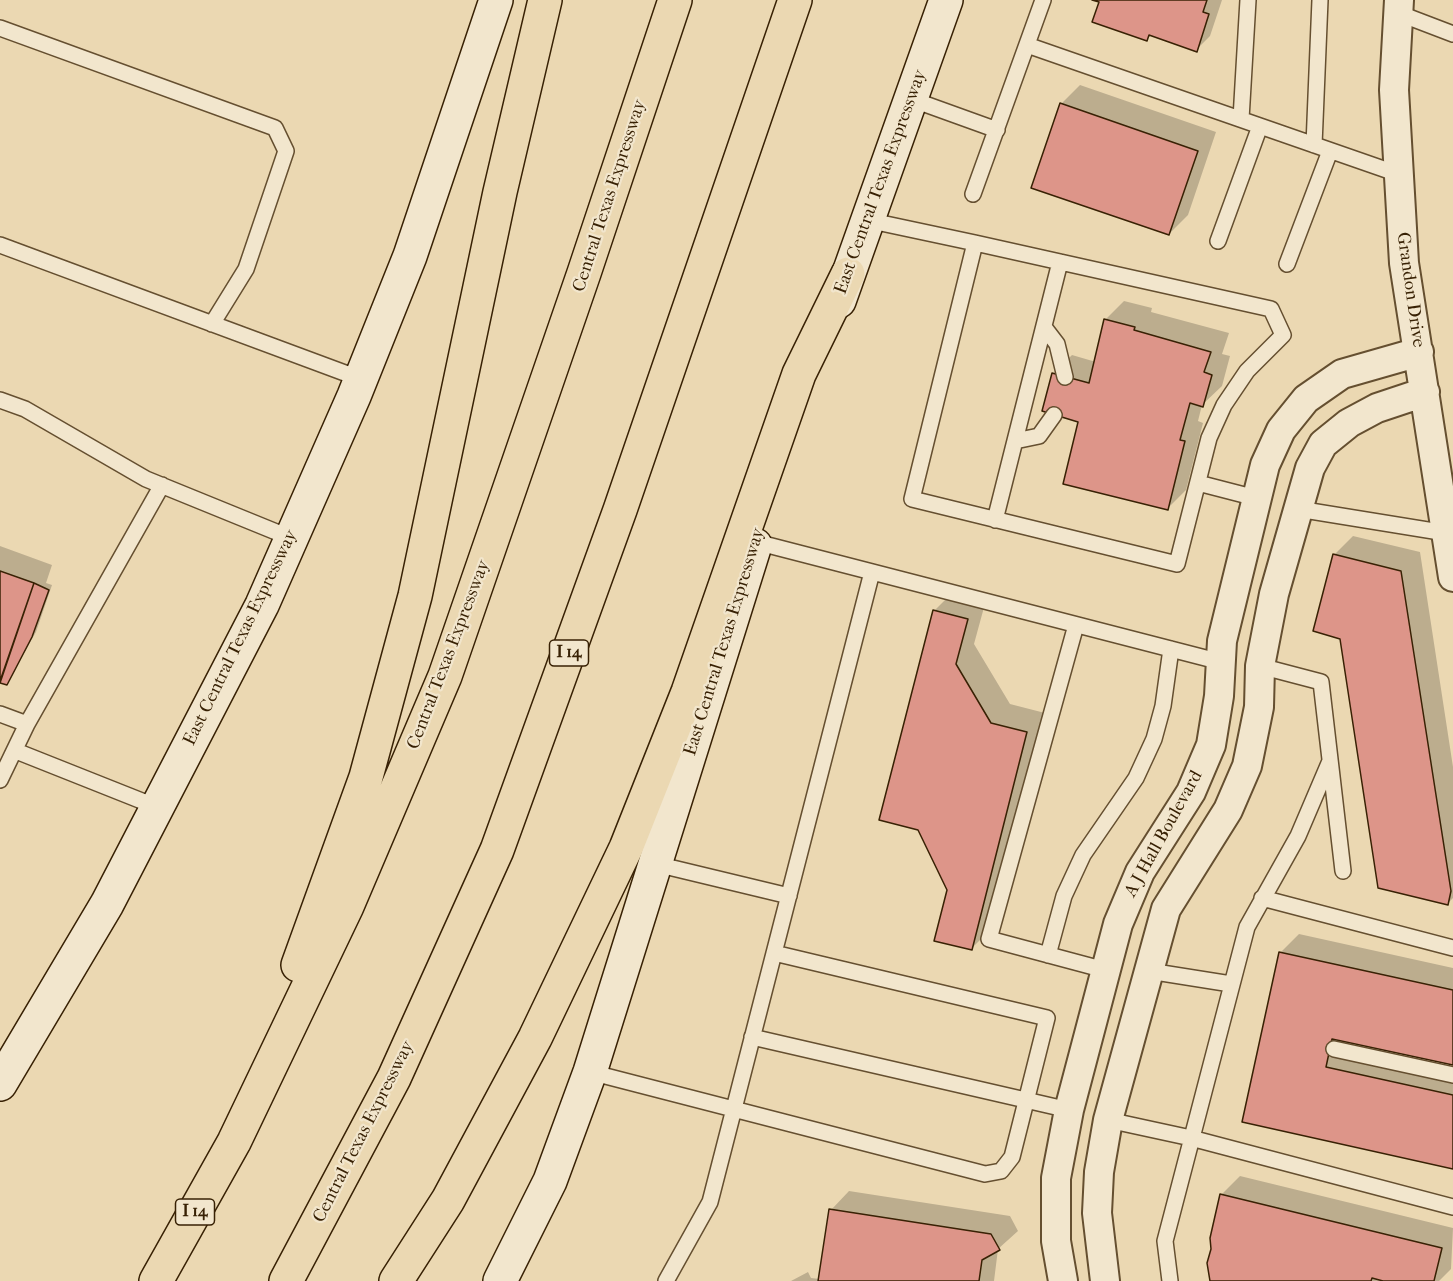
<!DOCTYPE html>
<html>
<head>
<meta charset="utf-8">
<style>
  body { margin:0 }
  canvas { display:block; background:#ebd8b2 }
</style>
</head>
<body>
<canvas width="1453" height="1281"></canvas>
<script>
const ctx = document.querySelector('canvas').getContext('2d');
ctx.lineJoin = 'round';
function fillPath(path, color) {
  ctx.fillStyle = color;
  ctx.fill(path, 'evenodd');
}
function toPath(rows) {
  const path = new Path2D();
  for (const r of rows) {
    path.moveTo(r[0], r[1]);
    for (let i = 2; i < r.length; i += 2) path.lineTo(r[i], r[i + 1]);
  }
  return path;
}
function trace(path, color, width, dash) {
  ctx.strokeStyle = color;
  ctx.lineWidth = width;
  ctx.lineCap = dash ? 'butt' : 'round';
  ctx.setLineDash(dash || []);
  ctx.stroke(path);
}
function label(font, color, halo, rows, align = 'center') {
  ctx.font = font + ' "IM FELL French Canon",serif';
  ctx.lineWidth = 4.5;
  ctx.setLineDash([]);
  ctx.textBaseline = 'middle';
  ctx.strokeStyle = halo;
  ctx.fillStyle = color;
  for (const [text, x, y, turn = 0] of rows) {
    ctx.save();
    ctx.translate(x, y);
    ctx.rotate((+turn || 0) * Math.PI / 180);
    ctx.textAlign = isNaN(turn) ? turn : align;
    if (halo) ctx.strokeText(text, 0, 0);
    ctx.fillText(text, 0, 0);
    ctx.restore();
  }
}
fillPath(toPath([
  [1097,0,1222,0,1210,36,1196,50,1152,34,1147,39],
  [1080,85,1216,132,1188,215,1169,234,1061,104],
  [1124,301,1152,308,1151,312,1229,333,1222,354,1230,356,1222,386,1202,405,1198,421,1203,423,1186,490,1167,509,1080,421,1053,374,1072,355,1096,362,1105,320],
  [1353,536,1420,552,1453,767,1453,898,1448,903,1334,555],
  [0,546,52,565,46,583,52,585,36,632,7,683,0,681],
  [953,592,986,600,974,644,1010,704,1045,713,990,930,971,949,949,890,934,611],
  [1299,934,1453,968,1453,1064,1346,1040,1344,1049,1453,1073,1453,1168,1244,1121,1281,952],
  [1240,1176,1453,1228,1451,1269,1439,1281,1211,1281,1221,1195],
  [849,1191,1010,1216,1018,1231,998,1249,994,1281,791,1281,808,1272,811,1278,820,1279,831,1210]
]), '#0003');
const building = toPath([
  [1092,0,1207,0,1203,12,1209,14,1197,52,1149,35,1147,41,1092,22,1099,2,1092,0],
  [1060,103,1198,151,1169,235,1031,188,1060,103],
  [1104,319,1135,327,1134,330,1211,352,1204,372,1212,375,1203,407,1190,403,1180,440,1185,441,1168,510,1063,484,1078,422,1042,411,1052,373,1089,383,1104,319],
  [1333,554,1401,571,1451,891,1448,905,1378,888,1340,639,1313,631,1333,554],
  [0,571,34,583,0,681,0,571],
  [34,583,49,590,32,637,7,685,0,683,34,583],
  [933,610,968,619,956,664,991,723,1027,732,972,950,934,941,947,890,918,830,879,820,933,610],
  [1279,952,1453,990,1453,1065,1332,1039,1326,1067,1453,1095,1453,1169,1242,1122,1279,952],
  [1220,1194,1442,1248,1434,1281,1383,1281,1372,1278,1371,1281,1210,1281,1207,1263,1211,1249,1210,1238,1220,1194],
  [829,1209,991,1234,1000,1250,982,1260,979,1281,818,1281,829,1209]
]);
fillPath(building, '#dd9589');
trace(building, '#382104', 1.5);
const service = toPath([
  [1398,13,1453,34],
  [0,28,275,128,286,151,246,269,212,324],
  [1027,45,1398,174],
  [911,99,997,130],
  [1241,119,1248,0],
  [1314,145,1320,0],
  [973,194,1043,0],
  [867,220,975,243,1271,309,1283,335,1247,371,1224,405,1209,438,1177,564,912,499,975,243],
  [1218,241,1260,126],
  [0,245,361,379],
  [1287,264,1330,151],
  [1044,327,1057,344,1065,377],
  [0,400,25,409,146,479,291,538],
  [1015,441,1039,436,1054,415],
  [1198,483,1256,498],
  [1298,509,1446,533],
  [995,520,1060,262],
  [756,542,1221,662],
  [1076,625,989,939,1105,970],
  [1260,666,1321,682,1343,871],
  [0,714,27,724],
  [16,751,157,807],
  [0,780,27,724,162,485],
  [656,864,789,896],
  [1262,898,1453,948],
  [1048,955,1064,896,1083,855,1136,778,1154,739,1163,706,1171,649],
  [1149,971,1231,984],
  [752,1037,1069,1110],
  [1334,1049,1453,1075],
  [590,1072,985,1174,1001,1171,1012,1157,1047,1018,774,953],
  [1108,1120,1191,1138,1453,1207],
  [666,1281,710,1202,872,572],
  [1170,1281,1165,1241,1247,927,1298,836,1330,761]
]);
const minor = toPath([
  [1399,0,1394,90,1404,263,1453,577],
  [1063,1281,1056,1241,1056,1178,1069,1110,1118,924,1140,872,1191,792,1211,745,1219,696,1222,641,1265,465,1281,430,1306,399,1342,374,1419,352],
  [1105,1281,1097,1213,1099,1172,1108,1120,1166,909,1228,810,1247,766,1259,707,1260,666,1274,594,1310,468,1323,444,1349,423,1377,408,1425,392]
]);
const secondary = toPath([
  [839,301,946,0],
  [0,1084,107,904,262,605,354,396,410,256,496,0],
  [500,1281,550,1181,590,1072,755,545]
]);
const motorway = toPath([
  [298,965,366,777,415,596,500,192,545,0],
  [156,1281,234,1142,347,906,445,676,584,273,675,0],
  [286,1281,394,1078,497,850,620,510,795,0],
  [396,1281,448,1200,535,1038,626,848,688,692,799,374,848,274]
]);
trace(service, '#654f30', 18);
trace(minor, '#654f30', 32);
trace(secondary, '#382104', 36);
trace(motorway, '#382104', 36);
trace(service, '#f2e6cd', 15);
trace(minor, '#f2e6cd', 28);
trace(secondary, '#f2e6cd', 33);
trace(motorway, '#ebd8b2', 33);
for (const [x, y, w] of [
  [569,653,39],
  [195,1212,39]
]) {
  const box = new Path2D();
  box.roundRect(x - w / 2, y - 13, w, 26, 4.5);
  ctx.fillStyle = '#f2e6cd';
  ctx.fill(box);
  trace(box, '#382104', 1.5);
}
label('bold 16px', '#382104', null, [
  ["I 14",569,653],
  ["I 14",195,1212]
]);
label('18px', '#382104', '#f2e6cd', [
  ["East Central Texas Expressway",881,182,-70],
  ["Central Texas Expressway",610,196,-72],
  ["Grandon Drive",1410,290,82],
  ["East Central Texas Expressway",241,638,-64],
  ["East Central Texas Expressway",725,642,-73],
  ["Central Texas Expressway",449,655,-69],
  ["A J Hall Boulevard",1164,834,-61],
  ["Central Texas Expressway",364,1132,-63]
]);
</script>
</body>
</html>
